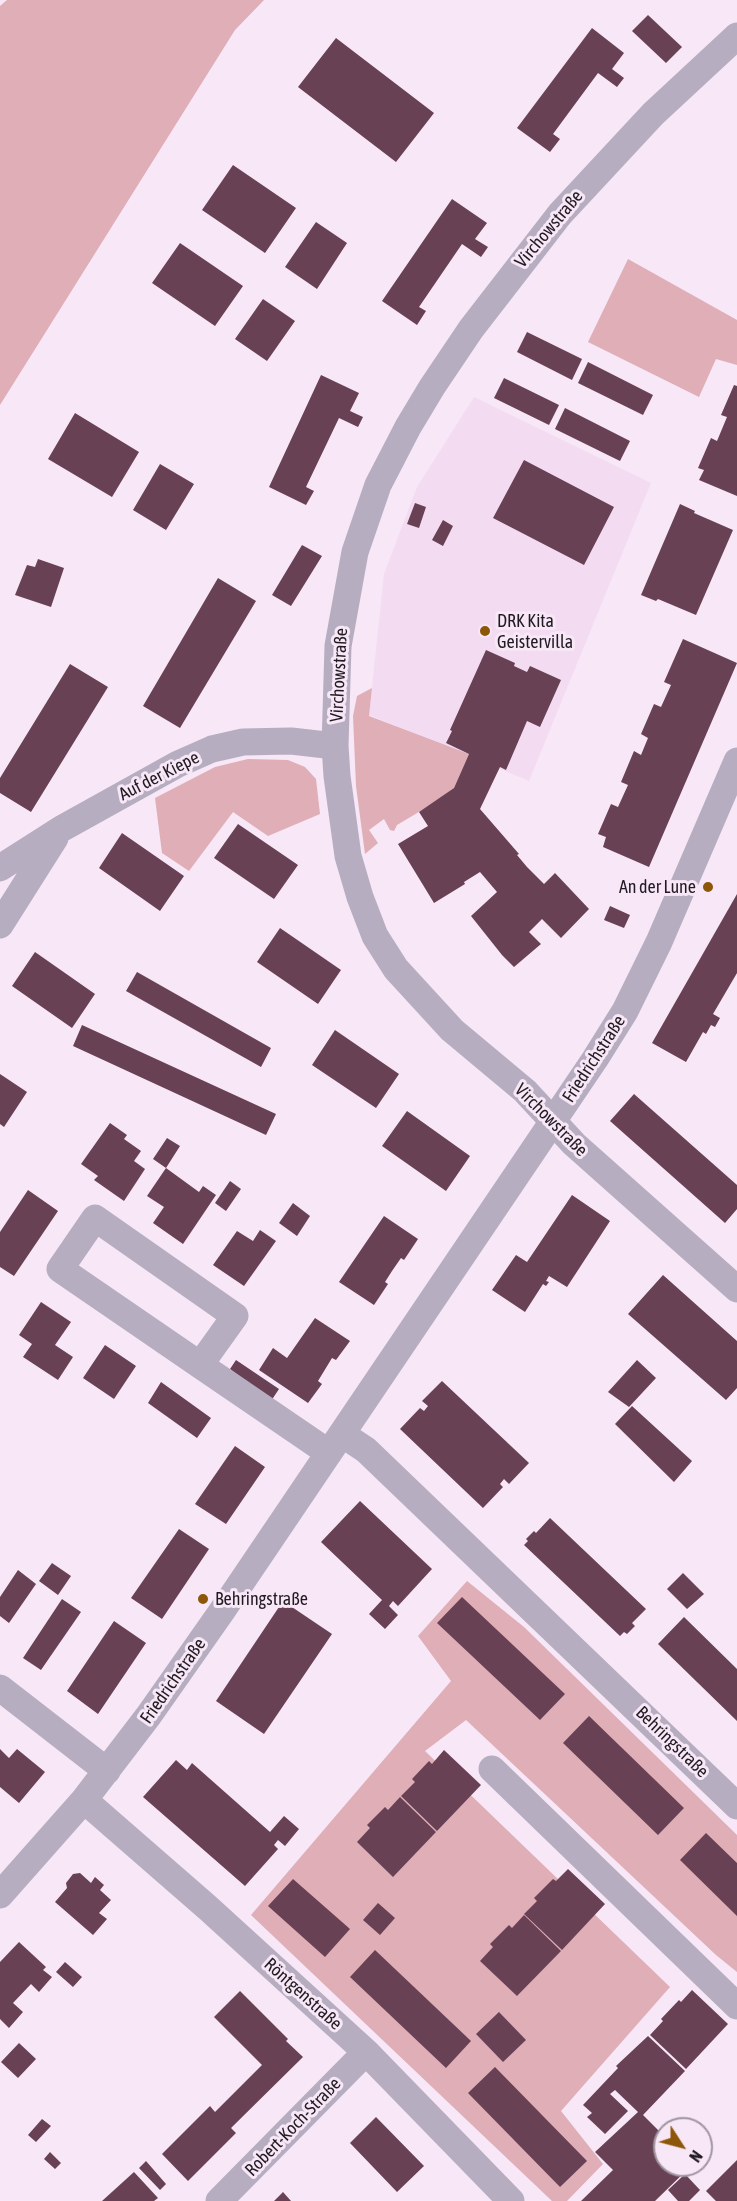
<!DOCTYPE html>
<html>
<head>
<meta charset="utf-8">
<style>
  body { margin:0 }
  #map { position:relative; width:737px; height:2201px; overflow:hidden; background:#f7e7f7; font-family:"Asap Condensed",sans-serif }
  canvas { display:block }
  .north { position:absolute; left:653px; top:2117px; width:60px; height:60px; box-sizing:border-box; background:#f7e7f7; border:2px solid #a195a1; border-radius:50%; rotate:126deg; font-size:16px; font-weight:700; line-height:24px; text-align:center; color:#211b21 }
  .north::after { content:''; display:block; margin:auto; width:21px; height:27px; background:#8d5709; clip-path:polygon(50% 0,100% 100%,50% 72%,0 100%) }
</style>
</head>
<body>
<div id="map">
<canvas width="737" height="2201"></canvas>
<div class="north">N</div>
</div>
<script>
const ctx = document.querySelector('canvas').getContext('2d');
ctx.lineJoin = 'round';
function fillPath(path, color) {
  ctx.fillStyle = color;
  ctx.fill(path, 'evenodd');
}
function toPath(rows) {
  const path = new Path2D();
  for (const r of rows) {
    path.moveTo(r[0], r[1]);
    for (let i = 2; i < r.length; i += 2) path.lineTo(r[i], r[i + 1]);
  }
  return path;
}
function trace(path, color, width, dash) {
  ctx.strokeStyle = color;
  ctx.lineWidth = width;
  ctx.lineCap = dash ? 'butt' : 'round';
  ctx.setLineDash(dash || []);
  ctx.stroke(path);
}
function label(font, color, halo, rows, align = 'center') {
  ctx.font = font + ' "Asap Condensed",sans-serif';
  ctx.lineWidth = 6;
  ctx.setLineDash([]);
  ctx.textBaseline = 'middle';
  ctx.strokeStyle = halo;
  ctx.fillStyle = color;
  for (const [text, x, y, turn = 0] of rows) {
    ctx.save();
    ctx.translate(x, y);
    ctx.rotate((+turn || 0) * Math.PI / 180);
    ctx.textAlign = isNaN(turn) ? turn : align;
    if (halo) ctx.strokeText(text, 0, 0);
    ctx.fillText(text, 0, 0);
    ctx.restore();
  }
}
fillPath(toPath([
  [474,397,651,483,529,781,369,715,384,574,417,487]
]), '#f3dcf2');
fillPath(toPath([
  [7,0,264,0,235,30,0,405,0,6],
  [628,259,737,320,737,365,716,359,699,397,588,342],
  [372,688,369,716,469,754,454,788,434,803,397,825,394,831,390,830,384,819,369,830,378,843,365,854,356,786,353,716,357,696],
  [248,759,288,760,305,767,316,779,320,814,268,836,233,812,189,871,162,853,155,798,215,767],
  [467,1581,524,1627,737,1835,737,1972,716,1955,466,1720,425,1751,670,1987,561,2111,603,2164,567,2201,552,2201,251,1915,451,1681,418,1636]
]), '#dfaeb6');
fillPath(toPath([
  [648,15,682,47,666,63,632,31],
  [592,28,624,53,612,69,624,78,617,87,598,73,553,134,560,139,550,152,517,128],
  [336,38,434,113,396,162,298,87],
  [233,165,296,208,265,253,202,210],
  [452,199,487,223,475,239,488,247,481,257,462,244,419,307,426,311,417,325,382,301],
  [316,222,347,243,317,289,285,267],
  [180,243,243,286,215,326,152,283],
  [263,299,295,321,267,361,235,339],
  [527,332,582,359,572,380,517,352],
  [588,362,653,395,643,415,578,383],
  [321,375,359,393,350,411,363,417,358,427,339,418,306,487,314,491,306,505,269,487],
  [504,378,559,405,549,425,494,398],
  [734,385,737,386,737,496,699,480,704,470,698,468,711,438,717,441,727,417,721,415],
  [565,408,630,441,620,461,555,429],
  [75,413,139,452,112,497,48,459],
  [524,460,614,507,584,565,493,518],
  [160,464,194,484,166,530,133,510],
  [415,503,426,507,419,528,407,524],
  [680,504,695,511,694,513,733,530,696,615,658,599,656,601,641,595],
  [443,520,453,526,443,546,432,540],
  [302,545,322,556,291,606,272,595],
  [38,559,64,568,51,607,15,595,27,565,35,567],
  [218,578,256,601,180,728,143,706],
  [683,639,737,663,649,867,603,847,606,837,598,834,611,804,618,807,628,785,621,782,634,751,641,755,648,738,641,734,654,704,661,707,671,685,664,682],
  [486,650,515,663,514,666,527,672,530,666,561,680,540,727,527,721,506,770,500,767,480,809,519,854,517,855,527,867,544,884,555,873,589,909,561,938,542,919,529,932,541,944,514,967,502,955,471,916,497,892,480,872,464,882,465,884,434,903,398,844,428,826,419,812,454,788,469,754,446,743,452,731,450,730],
  [70,664,108,687,31,812,0,793,0,778],
  [238,824,298,865,274,899,214,858],
  [122,833,184,876,160,911,99,868],
  [737,894,737,973,713,1014,720,1018,715,1027,711,1025,706,1034,703,1032,686,1062,652,1043],
  [610,906,630,915,624,928,604,920],
  [280,928,341,970,318,1004,257,962],
  [35,952,95,994,72,1028,12,986],
  [137,972,271,1048,261,1067,126,991],
  [82,1025,276,1114,266,1135,73,1046],
  [335,1030,399,1074,376,1108,312,1065],
  [0,1074,27,1092,4,1127,0,1124],
  [634,1094,737,1185,737,1209,725,1223,610,1121],
  [407,1111,470,1156,446,1191,382,1146],
  [110,1123,127,1135,124,1139,141,1151,134,1161,145,1169,124,1201,94,1180,98,1176,81,1164],
  [167,1138,180,1146,166,1168,199,1192,203,1186,216,1195,183,1244,153,1223,164,1207,147,1196,166,1168,153,1159],
  [230,1181,241,1189,226,1211,215,1203],
  [28,1190,58,1211,14,1276,0,1267,0,1232],
  [572,1195,610,1221,567,1287,549,1276,546,1281,549,1282,546,1286,543,1284,525,1312,492,1290,516,1255,527,1262],
  [293,1203,310,1216,297,1236,279,1223],
  [384,1216,418,1239,404,1260,401,1258,392,1271,385,1282,388,1284,374,1305,339,1282],
  [260,1230,276,1241,244,1286,213,1265,237,1231,253,1241],
  [663,1275,737,1341,737,1388,726,1400,628,1314],
  [41,1302,71,1322,55,1345,73,1357,58,1380,23,1357,32,1344,19,1335],
  [315,1318,350,1341,336,1360,332,1358,318,1381,322,1384,308,1403,259,1370,273,1348,287,1358],
  [105,1345,136,1366,114,1399,83,1378],
  [236,1360,279,1389,271,1401,230,1369],
  [637,1360,656,1378,629,1407,608,1392],
  [442,1381,529,1463,509,1484,504,1479,500,1484,503,1487,483,1508,400,1429,420,1408,424,1411,428,1406,422,1401],
  [161,1382,211,1418,197,1438,148,1403],
  [632,1406,692,1461,674,1482,615,1424],
  [235,1446,265,1467,226,1524,195,1504],
  [360,1501,432,1569,398,1606,393,1601,389,1606,398,1615,385,1629,369,1614,382,1600,321,1542],
  [550,1518,646,1609,632,1623,635,1626,627,1634,624,1632,620,1636,524,1545,528,1541,526,1539,534,1531,536,1533],
  [179,1529,209,1549,162,1619,131,1598],
  [52,1563,71,1576,58,1595,39,1581],
  [18,1570,36,1584,9,1623,0,1616,0,1597],
  [683,1573,704,1594,687,1609,667,1589],
  [462,1597,565,1694,540,1720,437,1623],
  [62,1599,81,1612,41,1670,23,1658],
  [283,1601,332,1634,264,1734,216,1701],
  [684,1617,737,1669,737,1721,658,1644],
  [114,1621,146,1643,98,1714,67,1691],
  [589,1716,684,1808,658,1835,563,1743],
  [0,1749,9,1758,17,1749,45,1772,19,1803,0,1787],
  [444,1750,481,1785,437,1831,401,1796,415,1782,412,1779,429,1761,432,1764],
  [176,1760,187,1770,192,1763,270,1832,284,1816,299,1829,285,1846,278,1840,274,1845,278,1849,245,1886,143,1797],
  [400,1797,436,1832,393,1877,357,1842,370,1828,367,1825,385,1807,388,1810],
  [706,1833,737,1863,737,1916,680,1860],
  [568,1869,605,1904,562,1950,524,1914,537,1901,534,1898,553,1879,556,1881],
  [80,1873,91,1883,95,1877,104,1885,100,1890,111,1900,99,1913,107,1919,93,1935,55,1902,67,1888,66,1883,73,1874],
  [293,1879,350,1929,325,1957,268,1906],
  [378,1903,395,1918,380,1935,363,1920],
  [524,1915,561,1951,517,1996,480,1961,493,1947,490,1944,509,1925,512,1928],
  [19,1942,46,1967,43,1970,52,1977,39,1992,31,1984,13,2003,23,2012,9,2028,0,2019,0,1962],
  [375,1950,471,2041,446,2068,350,1977],
  [65,1962,82,1977,73,1987,56,1972],
  [692,1990,728,2024,686,2069,650,2035,663,2021,661,2019,679,2000,681,2002],
  [240,1991,288,2039,286,2041,303,2057,231,2128,236,2133,188,2181,162,2154,210,2106,215,2112,262,2065,214,2017],
  [499,2012,526,2040,503,2062,476,2034],
  [648,2036,685,2071,643,2115,665,2137,665,2165,692,2165,655,2201,581,2201,613,2170,595,2152,638,2112,615,2090,610,2094,628,2111,605,2134,587,2117,592,2113,583,2105,618,2068,616,2066],
  [19,2043,36,2059,18,2078,1,2062],
  [495,2067,587,2161,560,2187,468,2093],
  [376,2117,424,2166,397,2192,350,2143],
  [42,2119,51,2126,36,2142,28,2135],
  [50,2152,61,2163,55,2169,44,2159],
  [737,2160,737,2201,716,2201,706,2191],
  [146,2161,166,2184,160,2190,139,2168],
  [134,2172,158,2198,154,2201,102,2201],
  [685,2174,700,2190,689,2201,678,2201,668,2190],
  [283,2192,291,2201,274,2201]
]), '#684155');
trace(toPath([
  [737,36,653,114,560,214,471,329,432,387,408,427,378,485,355,552,338,646,335,746,337,776,348,856,360,897,375,936,396,969,452,1030,525,1091,574,1144,737,1289],
  [0,868,61,829,178,764,212,749,243,742,291,741,335,746],
  [0,925,55,838],
  [200,1365,235,1316,95,1218,60,1269,200,1365,329,1453],
  [342,1434,366,1450,737,1806],
  [0,1688,107,1771],
  [492,1769,737,2006],
  [84,1800,208,1908,366,2052,511,2201],
  [0,1895,84,1800,149,1715,222,1611,595,1059,625,1011,659,942,737,761],
  [219,2201,366,2052]
]), '#b6aec0', 27);
for (const [x, y, r, color] of [
  [485,631,6,"#8d5709"],
  [708,887,6,"#8d5709"],
  [203,1599,6,"#8d5709"]
]) {
  const dot = new Path2D();
  dot.arc(x, y, r, 0, 2 * Math.PI);
  ctx.fillStyle = color;
  ctx.fill(dot);
  trace(dot, '#f7e7f7', 2);
}
label('18px', '#211b21', '#f7e7f7', [
  ["Virchowstraße",549,229,-50],
  ["Virchowstraße",339,675,-87],
  ["Auf der Kiepe",159,776,-27],
  ["Friedrichstraße",594,1059,-57],
  ["Virchowstraße",551,1120,45],
  ["Friedrichstraße",173,1681,-55],
  ["Behringstraße",672,1742,44],
  ["Röntgenstraße",303,1994,42],
  ["Robert-Koch-Straße",293,2127,-46]
]);
label('18px', '#211b21', '#f7e7f7', [
  ["DRK Kita",497,621],
  ["Geistervilla",497,642],
  ["An der Lune",696,887,"right"],
  ["Behringstraße",215,1599]
], 'left');
</script>
</body>
</html>
